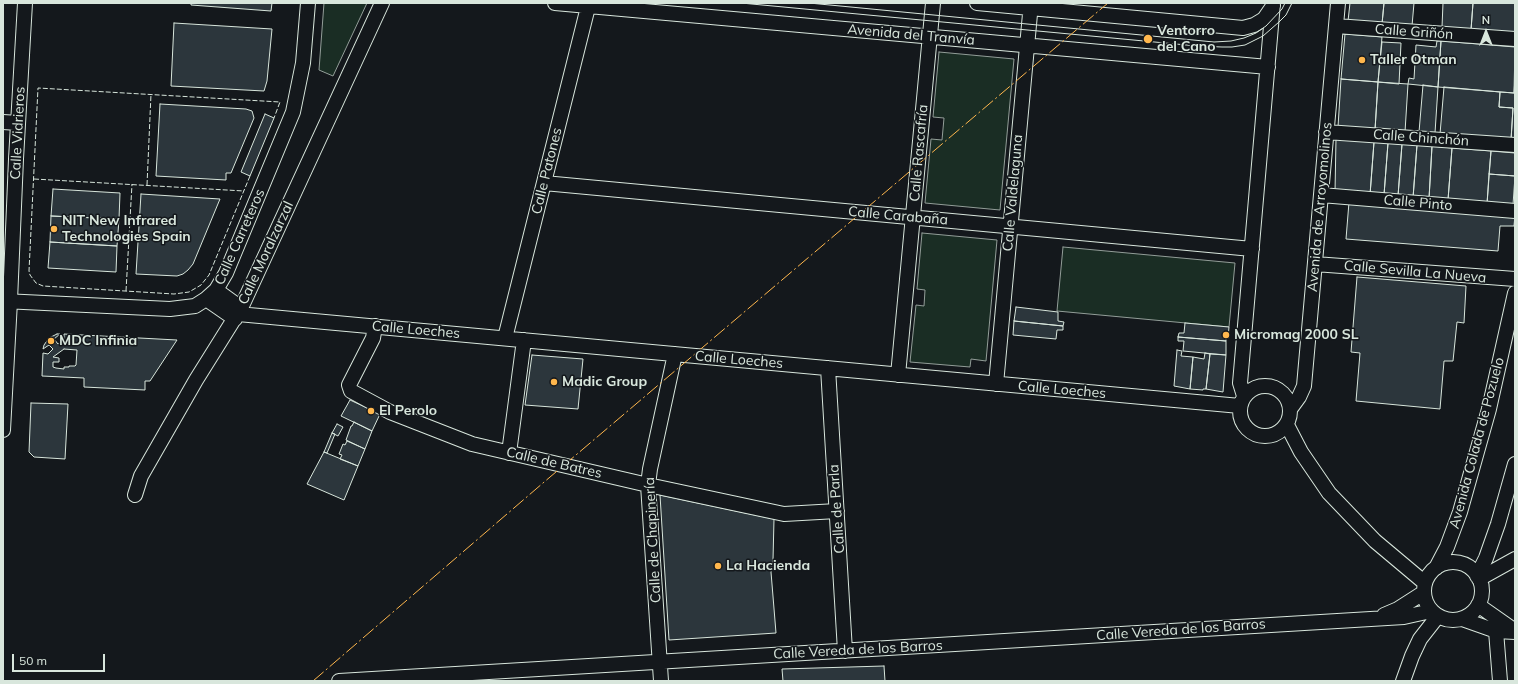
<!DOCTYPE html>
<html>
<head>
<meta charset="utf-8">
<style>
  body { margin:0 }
  #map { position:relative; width:1518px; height:684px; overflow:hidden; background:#14181c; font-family:Mulish,sans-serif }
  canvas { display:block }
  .frame { position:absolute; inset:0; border:4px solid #d8e6dc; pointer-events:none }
  .north { position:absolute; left:1466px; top:12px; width:40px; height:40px; -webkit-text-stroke:3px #14181c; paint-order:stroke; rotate:0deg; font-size:11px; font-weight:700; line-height:16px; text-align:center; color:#d8e6dc }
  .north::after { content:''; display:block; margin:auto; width:14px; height:18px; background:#d8e6dc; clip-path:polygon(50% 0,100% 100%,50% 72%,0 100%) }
  .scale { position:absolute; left:12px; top:654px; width:93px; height:18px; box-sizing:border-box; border:2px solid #d8e6dc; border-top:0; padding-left:5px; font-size:12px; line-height:14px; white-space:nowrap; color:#d8e6dc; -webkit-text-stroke:3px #14181c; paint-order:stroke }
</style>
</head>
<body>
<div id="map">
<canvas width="1518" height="684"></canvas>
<div class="frame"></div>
<div class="north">N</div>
<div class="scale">50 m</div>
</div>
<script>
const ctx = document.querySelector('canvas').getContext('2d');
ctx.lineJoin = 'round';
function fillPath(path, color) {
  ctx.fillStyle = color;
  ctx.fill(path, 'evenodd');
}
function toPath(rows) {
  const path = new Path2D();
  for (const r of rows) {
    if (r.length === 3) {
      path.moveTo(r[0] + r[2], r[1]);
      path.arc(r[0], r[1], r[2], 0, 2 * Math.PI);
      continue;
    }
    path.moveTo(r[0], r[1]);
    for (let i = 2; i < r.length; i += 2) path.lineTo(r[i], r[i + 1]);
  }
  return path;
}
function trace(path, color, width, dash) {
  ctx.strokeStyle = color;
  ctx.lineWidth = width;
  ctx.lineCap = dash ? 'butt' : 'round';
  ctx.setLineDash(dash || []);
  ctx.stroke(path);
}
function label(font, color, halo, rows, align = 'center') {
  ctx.font = font + ' Mulish,sans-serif';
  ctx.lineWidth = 3;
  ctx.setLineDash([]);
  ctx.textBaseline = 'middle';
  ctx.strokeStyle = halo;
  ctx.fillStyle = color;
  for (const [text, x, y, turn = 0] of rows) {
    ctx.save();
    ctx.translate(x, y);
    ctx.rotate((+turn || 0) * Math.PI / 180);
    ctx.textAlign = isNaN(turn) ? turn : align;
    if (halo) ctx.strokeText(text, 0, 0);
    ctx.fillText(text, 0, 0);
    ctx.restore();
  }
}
const green = toPath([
  [324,3,367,3,333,76,319,70,324,3],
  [939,52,1014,59,1000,210,925,203,931,139,942,140,944,118,933,117,939,52],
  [922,233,997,240,986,361,971,359,970,367,910,362,916,305,924,306,925,290,917,289,922,233],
  [1063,247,1235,263,1229,327,1057,311,1063,247]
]);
fillPath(green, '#1a2d24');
trace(green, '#939e99', 1);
const building = toPath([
  [191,3,272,3,271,11,191,5,191,3],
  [1350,3,1384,3,1382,24,1348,21,1350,3],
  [1384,3,1414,3,1412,26,1382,24,1384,3],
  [1443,3,1473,3,1471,30,1442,27,1443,3],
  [1473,3,1515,3,1515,33,1471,30,1473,3],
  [174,23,272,29,267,81,264,91,171,86,174,23],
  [1345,34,1382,37,1378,82,1341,79,1345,34],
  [1437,41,1441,41,1438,87,1408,84,1409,78,1414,79,1416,45,1436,47,1437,41],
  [1441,41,1515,47,1514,93,1438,87,1441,41],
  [1382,42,1401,43,1399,84,1378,82,1382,42],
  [1515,78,1515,140,1511,140,1513,108,1499,107,1500,92,1514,93,1515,78],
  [1341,79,1378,82,1375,130,1338,127,1341,79],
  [1378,82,1408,84,1405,132,1375,130,1378,82],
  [1423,85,1438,87,1435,133,1419,132,1423,85],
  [1444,87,1500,92,1499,107,1513,108,1511,140,1440,134,1444,87],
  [160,104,246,109,252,111,254,118,231,173,226,173,226,180,156,176,160,104],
  [265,114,274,118,250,176,241,172,265,114],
  [1336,139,1374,142,1370,195,1335,192,1336,139],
  [1374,142,1388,143,1384,195,1370,195,1374,142],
  [1388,143,1402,144,1398,196,1384,195,1388,143],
  [1402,144,1417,145,1413,198,1398,196,1402,144],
  [1417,145,1432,146,1429,199,1413,198,1417,145],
  [1432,146,1452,148,1448,200,1429,199,1432,146],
  [1452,148,1491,151,1487,204,1448,200,1452,148],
  [1491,151,1515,153,1515,176,1489,174,1491,151],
  [1489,174,1515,176,1513,205,1487,204,1489,174],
  [53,189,120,193,119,219,51,216,53,189],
  [141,194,220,199,193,264,188,270,183,274,177,276,136,274,141,194],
  [1349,202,1515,215,1514,226,1500,226,1498,251,1346,239,1349,202],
  [51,216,119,219,117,246,50,242,51,216],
  [50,242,117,246,116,272,48,268,50,242],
  [1357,277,1466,286,1464,323,1457,322,1453,361,1444,361,1440,409,1356,401,1360,353,1351,352,1357,277],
  [1016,307,1058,312,1058,321,1064,322,1063,326,1014,321,1016,307],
  [1014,321,1063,326,1063,330,1057,330,1056,339,1013,335,1014,321],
  [1185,323,1229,327,1228,338,1226,338,1226,341,1178,337,1179,333,1184,333,1185,323],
  [57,334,60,334,54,339,58,344,64,339,64,334,177,340,150,381,145,381,145,390,84,387,84,378,42,376,43,353,48,354,53,349,49,345,43,349,44,345,49,338,57,334],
  [64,349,77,350,76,365,75,366,69,366,69,367,64,367,64,369,56,368,53,367,53,362,59,362,59,358,53,357,64,349],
  [1178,337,1226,341,1226,355,1183,351,1184,341,1178,341,1178,337],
  [1177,350,1182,351,1181,356,1193,357,1190,389,1174,386,1177,350],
  [1205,353,1210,354,1206,389,1203,389,1203,390,1190,389,1193,357,1204,359,1205,353],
  [1210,354,1226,355,1223,392,1206,389,1210,354],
  [532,355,583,359,578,409,525,405,532,355],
  [350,400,380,414,372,431,341,416,350,400],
  [31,403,68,404,65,459,34,457,29,452,31,403],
  [354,422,372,431,365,449,346,440,351,426,352,426,354,422],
  [337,424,343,427,338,436,332,433,337,424],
  [332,433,335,434,327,453,324,452,332,433],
  [347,441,365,449,358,466,340,459,342,455,339,454,343,444,345,445,347,441],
  [324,452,358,466,344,500,307,484,324,452],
  [660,495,774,519,773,560,771,572,776,633,669,640,660,495],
  [884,666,885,681,783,681,782,669,884,666]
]);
fillPath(building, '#2c363c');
trace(building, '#d8e6dc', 1);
const minor = toPath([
  [555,3,1268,67],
  [977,3,1243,28,1254,25,1264,19,1273,6],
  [1336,26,1515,39],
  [3,122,18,123],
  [1326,132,1515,145],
  [544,183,1252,249],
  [1321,195,1515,211],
  [1315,264,1515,279],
  [216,290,241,308],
  [206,299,235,319],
  [3,301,170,309,195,306,206,299,216,290,226,273,293,112,303,63,308,3],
  [238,314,1240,406],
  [375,326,373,338,349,385,351,391,390,412,472,444,648,485,784,514,837,511],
  [505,338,589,3],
  [828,368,845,651],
  [898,375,933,3],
  [996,384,1031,3],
  [1265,411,25],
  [1244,396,1240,383,1273,3],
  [1291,408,1299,397,1304,386,1338,3],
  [1287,425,1301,452,1329,493,1375,541,1425,583],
  [3,430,10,301,16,159,25,3],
  [509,453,524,340],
  [135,495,141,476,196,380,241,308,382,3],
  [1453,591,29],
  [1436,568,1447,547,1460,512,1489,409,1515,293],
  [1477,576,1486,558,1498,524,1515,464],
  [1479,579,1515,559],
  [1478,605,1515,631],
  [1384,615,1398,609,1423,593],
  [1462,619,1496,631,1515,632],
  [1496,631,1500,681],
  [339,681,1404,617,1431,611],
  [661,681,648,485,650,469,675,354],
  [1403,681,1412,656,1420,639,1438,616]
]);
trace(minor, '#d8e6dc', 16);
trace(minor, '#14181c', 14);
trace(toPath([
  [741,3,1197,46,1222,47,1232,47,1245,45,1263,36,1279,22,1286,15,1292,3],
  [809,3,1214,42,1231,41,1244,38,1256,33,1266,26,1282,9,1285,3]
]), '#d8e6dc', 1);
trace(toPath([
  [250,176,209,275,201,285,189,292,174,294,43,286,36,283,30,275,29,271,38,88,280,102,274,118],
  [34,179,244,191],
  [147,185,151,94],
  [126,291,132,184]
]), '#d8e6dc', 1, [5, 2]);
trace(toPath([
  [313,681,543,483,1108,3]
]), '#ffb74d', 1, [14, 3, 2, 3]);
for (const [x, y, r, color] of [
  [1148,39,5,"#ffb74d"],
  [1362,60,4,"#ffb74d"],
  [54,229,4,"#ffb74d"],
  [1226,335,4,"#ffb74d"],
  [51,341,4,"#ffb74d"],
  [554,382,4,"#ffb74d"],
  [371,411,4,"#ffb74d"],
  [718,566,4,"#ffb74d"]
]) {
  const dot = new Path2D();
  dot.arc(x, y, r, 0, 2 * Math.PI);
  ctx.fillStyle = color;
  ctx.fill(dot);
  trace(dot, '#14181c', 1.5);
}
label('bold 14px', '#d8e6dc', '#14181c', [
  ["Ventorro",1157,31],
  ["del Cano",1157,47],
  ["Taller Otman",1370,60],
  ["NIT New Infrared",62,221],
  ["Technologies Spain",62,237],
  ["Micromag 2000 SL",1234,335],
  ["MDC Infinia",59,341],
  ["Madic Group",562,382],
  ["El Perolo",379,411],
  ["La Hacienda",726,566]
], 'left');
label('14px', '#d8e6dc', '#14181c', [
  ["Calle Griñón",1414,32,4],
  ["Avenida del Tranvía",911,35,5],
  ["Calle Vidrieros",18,133,-87],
  ["Calle Chinchón",1421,138,4],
  ["Calle Rascafría",919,153,-85],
  ["Calle Patones",547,171,-76],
  ["Calle Valdelaguna",1013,193,-85],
  ["Calle Pinto",1418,203,5],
  ["Avenida de Arroyomolinos",1320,207,-85],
  ["Calle Carabaña",898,216,5],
  ["Calle Carreteros",240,237,-66],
  ["Calle Moralzarzal",266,253,-65],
  ["Calle Sevilla La Nueva",1415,272,5],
  ["Calle Loeches",416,330,5],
  ["Calle Loeches",739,360,5],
  ["Calle Loeches",1062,390,5],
  ["Avenida Colada de Pozuelo",1477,443,-75],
  ["Calle de Batres",554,463,13],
  ["Calle de Parla",837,509,-94],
  ["Calle de Chapinería",653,540,-93],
  ["Calle Vereda de los Barros",1181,630,-4],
  ["Calle Vereda de los Barros",858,650,-3]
]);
</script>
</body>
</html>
